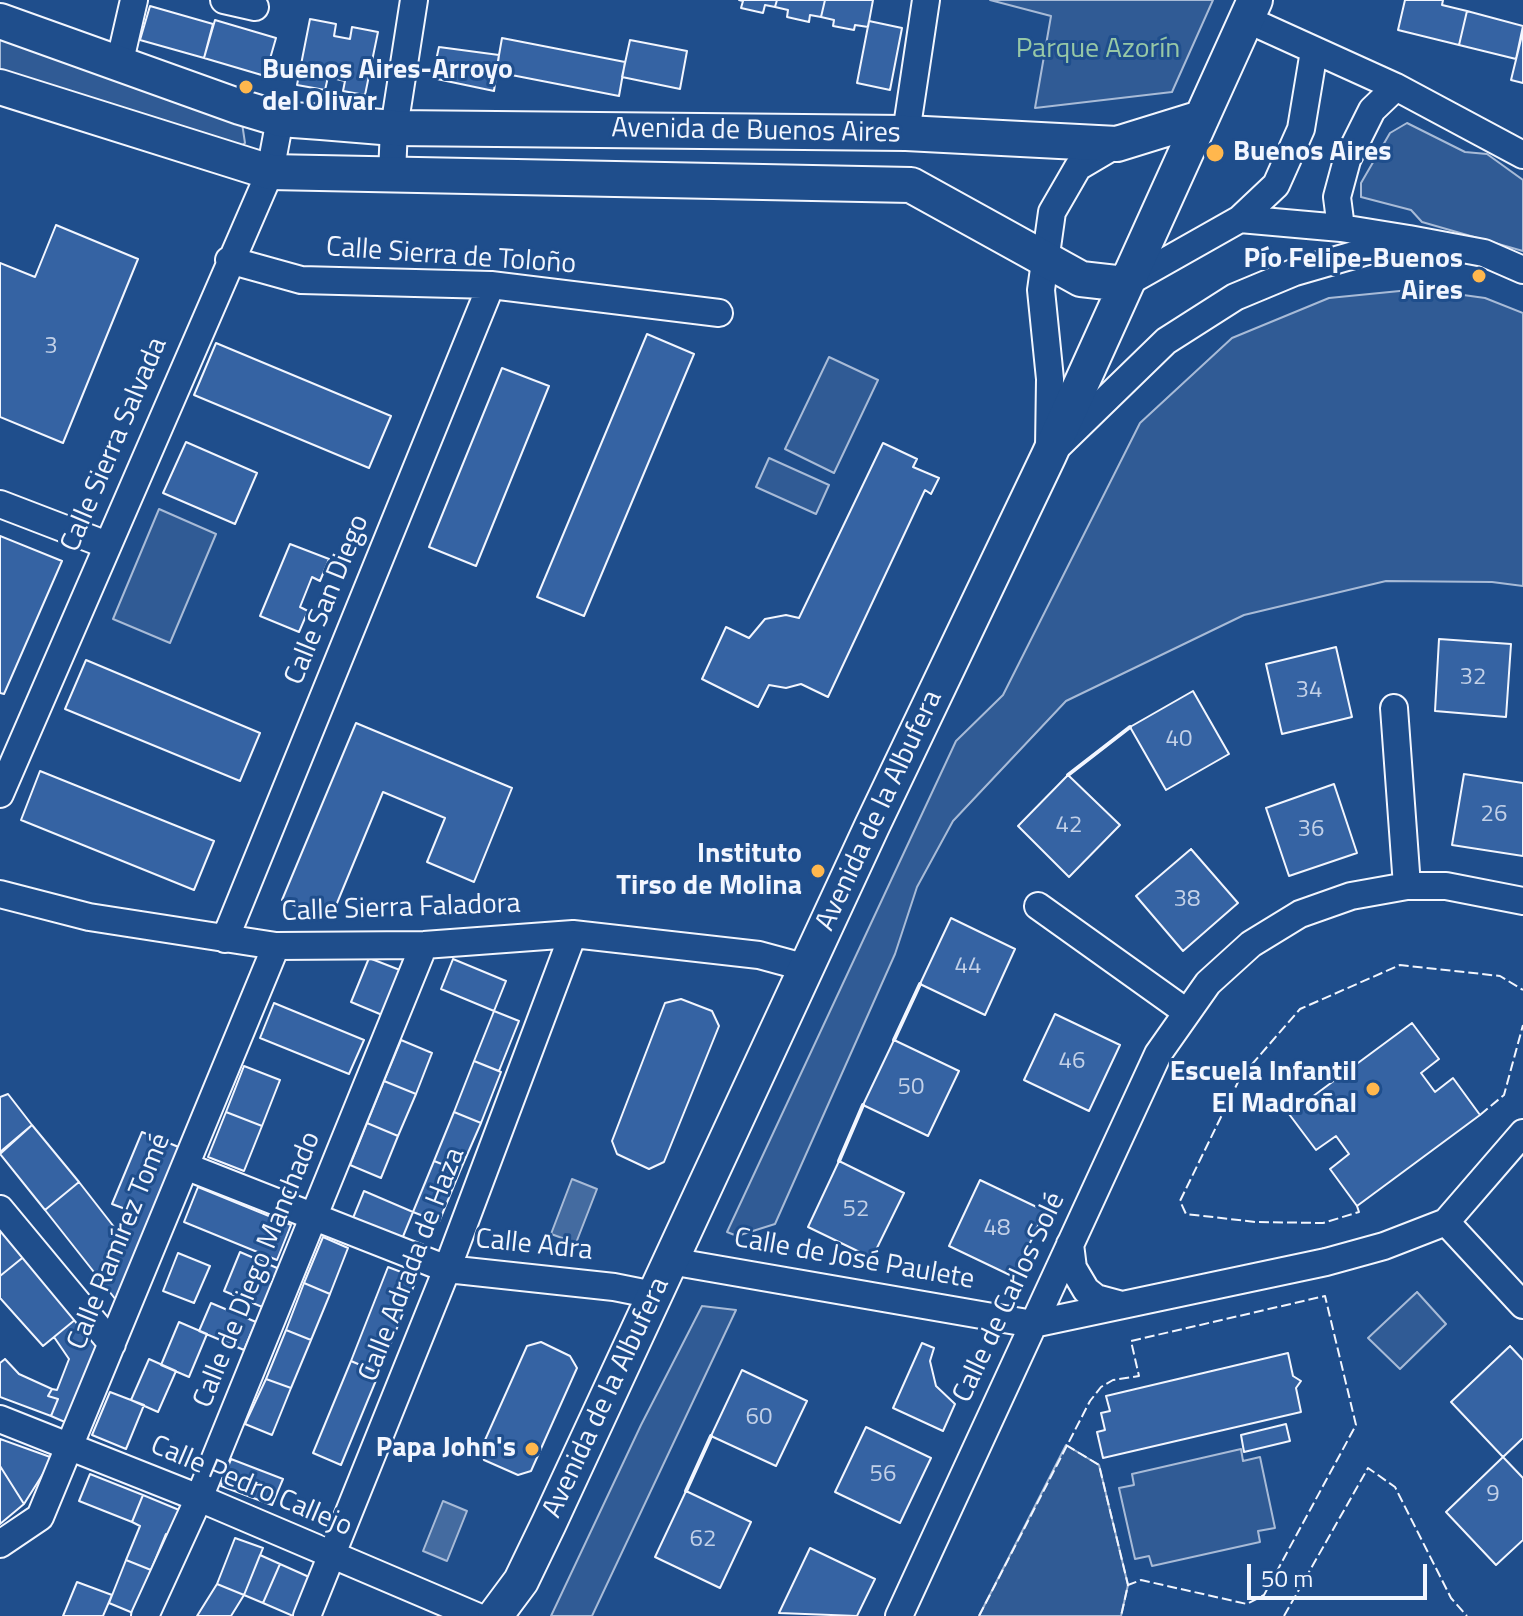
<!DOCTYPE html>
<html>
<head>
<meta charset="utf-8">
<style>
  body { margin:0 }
  #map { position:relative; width:1523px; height:1616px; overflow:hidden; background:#1f4e8c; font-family:"Titillium Web",sans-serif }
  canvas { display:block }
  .scale { position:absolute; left:1247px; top:1564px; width:180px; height:36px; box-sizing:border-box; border:4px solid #f2f6ff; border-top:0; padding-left:10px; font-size:24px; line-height:28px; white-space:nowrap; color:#f2f6ff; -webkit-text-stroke:6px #1f4e8c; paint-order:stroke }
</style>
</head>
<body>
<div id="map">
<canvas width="1523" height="1616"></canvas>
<div class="scale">50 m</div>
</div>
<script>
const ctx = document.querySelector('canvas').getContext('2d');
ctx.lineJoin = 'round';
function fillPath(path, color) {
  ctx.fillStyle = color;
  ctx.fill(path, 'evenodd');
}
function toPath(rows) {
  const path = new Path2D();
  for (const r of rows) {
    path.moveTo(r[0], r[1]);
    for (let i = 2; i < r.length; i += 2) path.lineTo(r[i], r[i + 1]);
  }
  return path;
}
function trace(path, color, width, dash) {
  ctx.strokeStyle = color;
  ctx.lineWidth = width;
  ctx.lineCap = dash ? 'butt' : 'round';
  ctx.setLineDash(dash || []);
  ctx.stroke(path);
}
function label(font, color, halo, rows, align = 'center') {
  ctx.font = font + ' "Titillium Web",sans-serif';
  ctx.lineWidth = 6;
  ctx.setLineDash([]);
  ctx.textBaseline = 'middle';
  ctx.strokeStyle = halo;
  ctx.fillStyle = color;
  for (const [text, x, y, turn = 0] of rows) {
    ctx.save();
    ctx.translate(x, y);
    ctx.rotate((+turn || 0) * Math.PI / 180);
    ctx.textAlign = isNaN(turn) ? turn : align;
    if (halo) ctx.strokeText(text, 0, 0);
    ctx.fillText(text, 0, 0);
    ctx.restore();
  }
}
const built = toPath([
  [990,0,1213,0,1172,92,1035,108,1051,16,990,0],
  [0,38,242,123,245,143,241,146,0,71,0,38],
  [1407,123,1465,152,1487,154,1523,180,1523,251,1422,222,1411,210,1361,197,1361,183,1390,133,1407,123],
  [1420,289,1485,298,1523,313,1523,586,1492,582,1386,581,1244,615,1066,701,953,821,917,887,895,954,775,1224,737,1236,727,1232,956,741,1003,695,1140,423,1232,338,1329,298,1420,289],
  [829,357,878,380,834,473,785,449,829,357],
  [769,458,829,485,816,514,756,487,769,458],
  [159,509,216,534,170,643,113,619,159,509],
  [1417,1292,1446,1324,1400,1369,1368,1338,1417,1292],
  [702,1306,736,1310,592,1616,551,1616,641,1425,702,1306],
  [1066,1445,1099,1465,1128,1585,1121,1616,979,1616,1066,1445],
  [1241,1449,1243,1461,1260,1457,1275,1528,1258,1531,1260,1542,1152,1566,1149,1556,1135,1559,1119,1488,1134,1485,1132,1474,1241,1449]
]);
fillPath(built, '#305b95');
trace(built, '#a8bbd7', 2);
const water = toPath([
  [572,1179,597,1189,576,1243,551,1234,572,1179],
  [443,1501,467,1511,447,1561,423,1551,443,1501]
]);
fillPath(water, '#446ba0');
trace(water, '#a8bbd7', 2);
const building = toPath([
  [739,0,777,0,775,7,765,5,763,13,741,8,743,1,739,0],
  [777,0,825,0,821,17,810,15,809,22,787,17,788,10,775,7,777,0],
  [825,0,873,0,868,27,855,25,854,30,833,26,834,20,821,17,825,0],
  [1405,0,1443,0,1442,5,1467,11,1459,45,1398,30,1405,0],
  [150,6,213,24,204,58,140,40,150,6],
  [1467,11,1523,26,1516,59,1459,45,1467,11],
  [310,19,336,24,334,36,350,39,352,27,378,32,365,95,343,91,345,81,328,77,325,90,297,85,310,19],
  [215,20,276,38,265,76,204,58,215,20],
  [869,21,902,28,890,90,857,83,869,21],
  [1523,31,1523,83,1511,80,1523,31],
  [502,38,625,62,619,96,496,72,502,38],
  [630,40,687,51,680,89,622,77,630,40],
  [439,47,499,55,494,91,432,78,439,47],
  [56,225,138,259,63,443,0,417,0,263,35,277,56,225],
  [647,334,694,354,584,616,537,597,647,334],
  [216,343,391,416,369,468,194,395,216,343],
  [502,368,549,386,476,566,429,547,502,368],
  [186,442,257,473,235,524,163,493,186,442],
  [883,443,917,459,913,467,939,478,931,494,925,490,828,697,801,684,786,688,769,685,758,707,702,679,726,627,749,638,765,619,786,615,799,618,883,443],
  [0,536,62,561,4,694,0,693,0,536],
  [290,544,329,559,320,581,312,577,300,607,308,611,299,632,260,616,290,544],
  [1439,639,1511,644,1506,717,1435,711,1439,639],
  [1336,647,1352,717,1282,734,1266,664,1336,647],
  [86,660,260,733,240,781,65,709,86,660],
  [1193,691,1229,754,1166,790,1130,727,1193,691],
  [356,723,512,788,474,882,427,862,445,818,383,792,330,920,282,900,356,723],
  [40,771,214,841,194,890,21,820,40,771],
  [1464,774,1523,783,1523,856,1452,845,1464,774],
  [1068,775,1120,825,1069,877,1018,826,1068,775],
  [1334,784,1357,853,1289,876,1266,808,1334,784],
  [1191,849,1238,903,1183,951,1136,896,1191,849],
  [951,918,1015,949,985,1015,920,984,951,918],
  [369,958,405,972,387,1017,351,1002,369,958],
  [453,959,506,981,494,1011,441,989,453,959],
  [681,999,712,1011,719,1026,664,1162,649,1169,617,1154,612,1141,665,1003,681,999],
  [274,1003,364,1040,349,1074,260,1038,274,1003],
  [494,1011,519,1021,499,1071,474,1061,494,1011],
  [1055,1014,1120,1045,1089,1111,1024,1080,1055,1014],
  [1412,1023,1439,1059,1421,1073,1435,1092,1453,1078,1480,1115,1357,1206,1330,1169,1349,1154,1336,1136,1316,1150,1289,1114,1412,1023],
  [401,1040,432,1053,416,1094,384,1081,401,1040],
  [894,1040,959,1071,928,1136,863,1105,894,1040],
  [474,1061,501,1072,481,1123,454,1112,474,1061],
  [244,1066,280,1080,262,1126,226,1112,244,1066],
  [384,1081,416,1094,398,1136,367,1123,384,1081],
  [8,1094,32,1125,0,1152,0,1097,8,1094],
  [226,1112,262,1126,244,1171,208,1157,226,1112],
  [454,1112,481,1123,460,1171,434,1161,454,1112],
  [367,1123,398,1136,381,1178,350,1165,367,1123],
  [32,1125,79,1182,45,1210,0,1154,32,1125],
  [142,1132,181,1148,116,1300,45,1210,79,1182,118,1232,128,1210,112,1204,142,1132],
  [434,1161,460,1171,439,1222,413,1212,434,1161],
  [839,1161,904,1193,872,1258,808,1227,839,1161],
  [980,1180,1045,1211,1014,1277,949,1246,980,1180],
  [198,1187,291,1225,277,1260,184,1222,198,1187],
  [364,1191,413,1212,402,1239,353,1218,364,1191],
  [0,1227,26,1255,0,1276,0,1227],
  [323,1237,348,1248,330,1294,304,1283,323,1237],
  [240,1252,284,1271,267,1309,224,1291,240,1252],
  [178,1253,210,1266,194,1303,163,1291,178,1253],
  [26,1255,76,1319,43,1346,0,1298,0,1276,26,1255],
  [388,1267,417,1278,379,1373,351,1361,388,1267],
  [304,1283,330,1294,311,1340,286,1330,304,1283],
  [211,1303,256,1322,244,1350,199,1331,211,1303],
  [76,1319,102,1354,74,1426,51,1416,58,1399,48,1396,52,1389,57,1390,69,1359,54,1337,76,1319],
  [179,1322,207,1334,189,1377,161,1365,179,1322],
  [286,1330,311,1340,291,1388,266,1379,286,1330],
  [541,1342,570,1356,577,1368,531,1471,518,1475,484,1460,481,1449,527,1346,541,1342],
  [922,1343,934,1348,930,1361,936,1386,955,1404,943,1431,893,1408,922,1343],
  [1510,1346,1523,1360,1523,1438,1503,1457,1451,1402,1510,1346],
  [1288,1353,1293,1376,1301,1381,1296,1388,1301,1412,1103,1458,1097,1432,1105,1430,1101,1413,1110,1411,1106,1396,1288,1353],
  [5,1359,19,1374,52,1389,48,1396,58,1399,51,1416,0,1397,0,1363,5,1359],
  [149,1359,176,1371,158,1412,131,1400,149,1359],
  [351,1361,379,1373,341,1465,313,1453,351,1361],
  [742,1370,807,1401,776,1466,711,1436,742,1370],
  [266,1379,291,1388,272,1435,245,1424,266,1379],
  [110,1392,144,1405,126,1449,92,1435,110,1392],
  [1286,1424,1290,1441,1244,1452,1241,1435,1286,1424],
  [866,1427,931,1458,900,1523,835,1492,866,1427],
  [0,1439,53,1458,24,1504,0,1466,0,1439],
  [1503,1457,1523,1478,1523,1540,1496,1565,1446,1512,1503,1457],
  [231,1459,283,1479,272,1505,221,1486,231,1459],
  [0,1466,24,1504,0,1524,0,1466],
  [90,1474,143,1495,132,1522,79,1501,90,1474],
  [686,1491,751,1522,720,1588,655,1557,686,1491],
  [143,1495,184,1512,173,1537,166,1534,151,1570,126,1560,140,1526,132,1522,143,1495],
  [235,1538,263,1548,244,1595,217,1584,235,1538],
  [810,1548,875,1579,857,1616,779,1613,810,1548],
  [260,1555,280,1564,263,1603,244,1595,260,1555],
  [126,1560,151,1570,133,1613,109,1603,126,1560],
  [280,1564,318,1581,302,1616,293,1616,263,1603,280,1564],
  [77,1582,112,1595,103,1616,63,1616,77,1582],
  [217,1584,244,1595,231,1616,197,1616,217,1584]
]);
fillPath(building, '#3563a3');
trace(building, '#f2f6ff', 2);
const minor = toPath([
  [224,0,255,7],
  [1246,19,1396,87,1523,155],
  [119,65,134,0],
  [906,133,926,0],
  [392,174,394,128,414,0],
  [1240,219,1276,185,1301,129,1314,51],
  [1341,228,1337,197,1347,160,1372,110,1396,87],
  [229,260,301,280,491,285,719,313],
  [1125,284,1240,219,1341,228,1409,239,1484,253,1523,270],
  [1060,444,1166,341,1235,297,1295,272,1409,239],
  [1049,448,1050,379,1041,290,1052,212,1078,167,1117,144],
  [0,504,107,545],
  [1394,708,1407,886],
  [0,794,270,172,280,119],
  [0,894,89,917,276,946,424,945,573,934,759,955,807,968],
  [1038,906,1185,1011],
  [225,939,491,285],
  [185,1166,447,1269,614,1287,654,1295],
  [0,1209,112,1344],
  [1446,1222,1523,1305],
  [1070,1244,1073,1268,1086,1290,1096,1298,1122,1305],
  [670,1261,1033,1324,1326,1262,1384,1246,1446,1222,1523,1133],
  [0,1419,199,1498,476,1616],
  [0,1544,40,1517,276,946],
  [145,1616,199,1498,424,945],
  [307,1616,447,1269,573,934],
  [899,1616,1158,1054,1208,983,1251,944,1300,914,1351,896,1407,886,1446,886,1523,901]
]);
const major = toPath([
  [0,21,240,107,280,119,321,122,394,128,906,133,1117,144,1201,118],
  [0,87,270,172,911,185,1081,279,1125,284],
  [495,1616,521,1581,549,1523,872,826,1049,455,1255,0]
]);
trace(minor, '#f2f6ff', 30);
trace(major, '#f2f6ff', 38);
trace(minor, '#1f4e8c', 26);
trace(major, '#1f4e8c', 34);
trace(toPath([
  [1480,1115,1504,1095,1523,1025],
  [1357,1206,1359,1212,1323,1223,1256,1222,1186,1214,1180,1201,1240,1078,1300,1009,1400,965,1500,976,1523,990],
  [1066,1445,1099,1465,1128,1585],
  [979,1616,1090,1401,1101,1387,1113,1380,1139,1376,1131,1341,1325,1296,1356,1425,1264,1595,1247,1604,1141,1580,1128,1585,1121,1616],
  [1284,1616,1368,1468,1395,1487,1451,1598,1467,1616]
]), '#f2f6ff', 2, [10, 4]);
trace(toPath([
  [1068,775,1130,727],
  [894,1040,920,984],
  [839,1161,863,1105],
  [686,1491,711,1436]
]), '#f2f6ff', 4);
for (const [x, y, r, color] of [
  [246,87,8,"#ffb74d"],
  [1215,153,10,"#ffb74d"],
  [1479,276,8,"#ffb74d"],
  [818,871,8,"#ffb74d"],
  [1373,1089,8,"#ffb74d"],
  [532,1449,8,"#ffb74d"]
]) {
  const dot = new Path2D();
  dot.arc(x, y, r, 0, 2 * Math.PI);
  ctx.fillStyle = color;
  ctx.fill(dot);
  trace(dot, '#1f4e8c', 3);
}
label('24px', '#c3d1e8', null, [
  ["3",51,347],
  ["32",1473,678],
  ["34",1309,691],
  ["40",1179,740],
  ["26",1494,815],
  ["42",1069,826],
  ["36",1311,830],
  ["38",1187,900],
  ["44",968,967],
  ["46",1072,1062],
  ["50",911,1088],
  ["52",856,1210],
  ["48",997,1229],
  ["60",759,1418],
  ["56",883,1475],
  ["9",1493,1495],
  ["62",703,1540]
]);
label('28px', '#97c8a6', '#1f4e8c', [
  ["Parque Azorín",1098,50]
]);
label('bold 28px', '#f2f6ff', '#1f4e8c', [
  ["Buenos Aires-Arroyo",262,71,"left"],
  ["del Olivar",262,103,"left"],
  ["Buenos Aires",1233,153,"left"],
  ["Pío Felipe-Buenos",1463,260],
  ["Aires",1463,292],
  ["Instituto",802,855],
  ["Tirso de Molina",802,887],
  ["Escuela Infantil",1357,1073],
  ["El Madroñal",1357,1105],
  ["Papa John's",516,1449]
], 'right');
label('28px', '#f2f6ff', '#1f4e8c', [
  ["Avenida de Buenos Aires",756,132,1],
  ["Calle Sierra de Toloño",451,257,4],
  ["Calle Sierra Salvada",115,445,-67],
  ["Calle San Diego",328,600,-68],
  ["Avenida de la Albufera",880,811,-65],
  ["Calle Sierra Faladora",401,909,-2],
  ["Calle Ramírez Tomé",120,1242,-68],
  ["Calle Adra",534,1246,6],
  ["Calle de José Paulete",854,1260,10],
  ["Calle Adrada de Haza",413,1265,-69],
  ["Calle de Diego Manchado",258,1270,-68],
  ["Calle de Carlos Solé",1010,1298,-65],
  ["Avenida de la Albufera",607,1398,-65],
  ["Calle Pedro Callejo",251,1487,23]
]);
</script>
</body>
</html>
